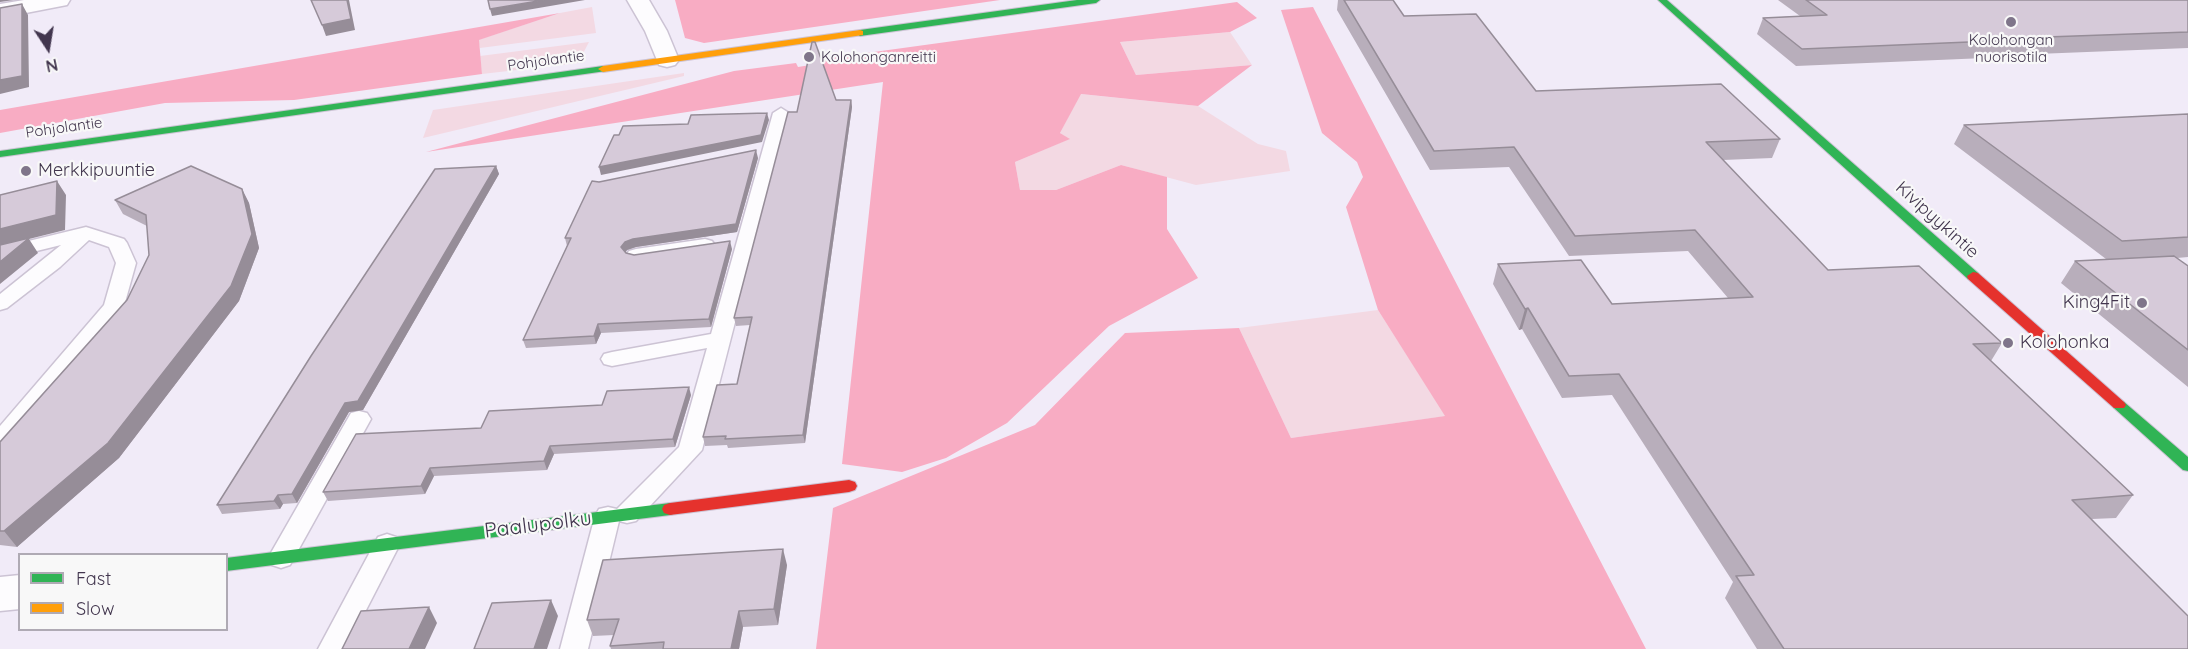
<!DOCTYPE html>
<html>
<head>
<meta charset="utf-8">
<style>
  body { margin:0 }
  #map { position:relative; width:2188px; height:649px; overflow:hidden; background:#f1ebf8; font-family:Quicksand,sans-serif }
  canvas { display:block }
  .legend { position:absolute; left:18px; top:553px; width:210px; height:78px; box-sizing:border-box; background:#f8f8f8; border:2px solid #afaab4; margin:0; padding:8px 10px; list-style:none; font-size:18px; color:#42364e }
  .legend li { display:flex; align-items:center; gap:12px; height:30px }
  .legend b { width:30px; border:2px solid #afaab4 }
  .north { position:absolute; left:18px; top:18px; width:60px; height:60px; -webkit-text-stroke:4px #f8f8f8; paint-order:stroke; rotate:168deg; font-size:16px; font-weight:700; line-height:24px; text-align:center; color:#42364e }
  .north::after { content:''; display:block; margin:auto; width:21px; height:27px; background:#42364e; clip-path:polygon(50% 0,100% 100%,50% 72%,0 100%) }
</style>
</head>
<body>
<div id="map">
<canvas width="2188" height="649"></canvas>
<ul class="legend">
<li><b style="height:8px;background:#30b455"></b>Fast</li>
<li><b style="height:8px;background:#ff9f0a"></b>Slow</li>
</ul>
<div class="north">N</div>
</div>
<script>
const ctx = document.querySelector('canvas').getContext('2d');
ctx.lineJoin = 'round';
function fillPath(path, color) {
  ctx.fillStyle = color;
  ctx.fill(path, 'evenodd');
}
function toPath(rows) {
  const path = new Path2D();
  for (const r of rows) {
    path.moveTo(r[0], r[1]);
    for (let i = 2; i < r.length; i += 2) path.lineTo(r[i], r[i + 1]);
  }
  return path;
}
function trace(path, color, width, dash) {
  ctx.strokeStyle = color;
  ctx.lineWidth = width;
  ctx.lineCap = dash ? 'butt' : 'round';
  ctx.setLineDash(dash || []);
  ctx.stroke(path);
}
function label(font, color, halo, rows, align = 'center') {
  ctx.font = font + ' Quicksand,sans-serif';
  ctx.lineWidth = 4.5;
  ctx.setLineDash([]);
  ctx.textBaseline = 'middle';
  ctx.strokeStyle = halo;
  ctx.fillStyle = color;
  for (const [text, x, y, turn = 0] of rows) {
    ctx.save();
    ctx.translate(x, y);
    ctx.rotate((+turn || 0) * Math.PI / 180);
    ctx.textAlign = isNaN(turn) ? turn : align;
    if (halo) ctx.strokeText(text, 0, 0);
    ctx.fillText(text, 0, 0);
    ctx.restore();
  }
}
fillPath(toPath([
  [592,7,596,33,480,48,478,40,560,13],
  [1230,32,1252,65,1136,75,1120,42],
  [589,42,578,63,482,74,480,56],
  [684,73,684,76,423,138,433,110],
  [1080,94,1198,106,1258,144,1286,151,1290,171,1196,185,1121,165,1056,190,1020,190,1015,162,1069,139,1060,133],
  [1378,310,1446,416,1291,438,1239,328]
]), '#f3d9e3');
fillPath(toPath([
  [675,0,1000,0,704,43,685,38],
  [1237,2,1257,18,1230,32,1120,42,1136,75,1252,65,1198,106,1081,94,1060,133,1070,139,1015,162,1020,190,1056,190,1121,165,1167,177,1167,229,1198,278,1109,326,1007,423,946,458,902,472,842,464,883,82,426,152,734,71,796,63,798,67,823,63,823,59],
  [1313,7,1646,649,816,649,833,508,1035,425,1125,333,1239,328,1291,438,1445,416,1378,310,1346,207,1363,177,1357,162,1322,133,1281,10],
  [560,13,479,40,482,74,294,100,165,103,0,133,0,110]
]), '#f8acc3');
const lane = toPath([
  [781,108,789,113,702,450,636,521,627,523,619,521,588,649,560,649,595,516,599,509,608,507,617,509,679,447,707,348,612,366,604,364,601,359,604,354,612,352,711,334,773,113,781,108],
  [86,227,124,239,127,243,136,263,124,306,8,448,0,450,0,426,104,305,116,263,109,247,89,240,60,267,7,308,0,310,0,294,61,245,0,260,0,248,86,227],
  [705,239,712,241,715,245,712,249,636,261,629,259,626,255,629,251,636,249,705,239],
  [359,411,367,413,371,419,290,565,281,568,272,565,268,558,272,551,351,413,359,411],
  [387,534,396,537,400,544,346,649,318,649,378,537,387,534]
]);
const street = toPath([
  [24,0,70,0,67,5,0,18,0,4,24,0],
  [627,0,649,0,667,31,679,60,675,65,667,67,659,65,645,31,627,0],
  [20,575,20,609,0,611,0,577,20,575]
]);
const fast = toPath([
  [1077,0,1100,0,1096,3,860,36,855,33,860,30,1077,0],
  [1658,0,1667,0,1978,273,1979,276,1978,279,1968,279,1658,0],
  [603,66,608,69,606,71,0,157,0,151,603,66],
  [2119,400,2124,402,2188,457,2188,471,2183,470,2114,408,2112,405,2119,400],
  [670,503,676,505,678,509,676,513,670,515,226,571,226,558,670,503]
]);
const slow = toPath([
  [860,30,863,31,863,35,603,72,598,69,603,66,860,30]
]);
const jam = toPath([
  [1973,272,1978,273,2124,402,2126,405,2124,408,2114,408,1968,279,1967,276,1973,272],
  [849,480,855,482,857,486,855,490,849,492,670,515,664,513,662,509,664,505,670,503,849,480]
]);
trace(lane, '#ccc3d4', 3);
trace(street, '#ccc3d4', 3);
trace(fast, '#ccc3d4', 2);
trace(slow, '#ccc3d4', 2);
trace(jam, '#ccc3d4', 2);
fillPath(lane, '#fdfcfe');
fillPath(street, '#fdfcfe');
fillPath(fast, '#30b455');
fillPath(slow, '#ff9f0a');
fillPath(jam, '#e5322d');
fillPath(toPath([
  [1338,0,1393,0,1404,16,1536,91,1780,139,1772,158,1723,160,1828,270,2002,343,1991,361,2133,495,2116,518,2092,519,2188,649,1757,649,1725,598,1733,582,1612,395,1562,398,1522,329,1519,330,1493,284,1498,264,1612,304,1728,298,1688,251,1569,256,1509,167,1430,170,1337,10],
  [1778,0,2188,0,2188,48,1986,56,1985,58,1796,66,1757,34,1763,18,1800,16],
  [836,100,851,100,852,107,805,443,728,448,727,445,705,446,703,437,737,384,750,325,736,326,734,318,797,112],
  [2188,114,2188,257,2177,258,2188,266,2188,387,2061,283,2075,261,2106,259,1954,144,1964,125],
  [758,158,737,232,636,247,627,250,625,252,634,255,732,249,711,327,601,333,596,344,526,348,523,340,567,246,565,238,599,182],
  [496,166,499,174,363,410,349,412,297,503,283,504,280,509,222,514,217,505],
  [242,189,249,203,259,248,239,301,119,458,17,547,0,545,0,442,127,300,149,255,147,226,123,214,115,200],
  [691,395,675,447,554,454,547,470,434,476,425,494,328,501,323,492,481,428,602,405],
  [787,565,778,625,743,627,739,649,611,649,610,646,614,635,593,636,587,620]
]), '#b8aebb');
fillPath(toPath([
  [0,0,14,0,0,2],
  [347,0,349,0,355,30,326,36,322,25],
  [544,0,585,0,492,16,490,9],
  [22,4,28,15,29,87,0,94,0,80],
  [851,100,852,107,805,443,803,435],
  [767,113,769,120,762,142,601,175,599,167],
  [756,150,758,158,737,232,636,247,627,250,624,255,621,247,625,242],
  [496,166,499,174,363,410,349,412,297,503,292,494,345,403],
  [57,181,66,195,65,230,29,239,38,253,0,284,0,229],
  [242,189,249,203,259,248,239,301,119,458,17,547,4,531],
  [730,241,732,249,711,327,709,319],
  [1528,308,1522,329,1519,330,1525,309],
  [598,324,601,333,596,344,594,336],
  [689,387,691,395,675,447,673,439],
  [550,446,554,454,547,470,544,461],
  [430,468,434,476,425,494,421,486],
  [278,495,283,504,280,509,274,501],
  [783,549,787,565,778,625,774,609],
  [551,600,558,616,547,649,534,649],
  [429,607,437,623,425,649,409,649],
  [739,611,743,627,739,649,731,649]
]), '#968d98');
const building = toPath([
  [311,0,347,0,351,19,322,25,311,0],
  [488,0,544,0,490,9,488,0],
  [1344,0,1393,0,1404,16,1476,14,1536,91,1721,84,1780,139,1706,142,1828,270,1919,266,2002,343,1973,344,2133,495,2072,500,2188,616,2188,649,1784,649,1736,576,1754,575,1619,374,1569,376,1528,308,1525,309,1498,264,1581,260,1612,304,1753,297,1695,230,1575,236,1514,147,1434,151,1344,0],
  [1806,0,2188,0,2188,32,1990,39,1993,41,1802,49,1763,18,1827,15,1806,0],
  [22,4,22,76,0,80,0,8,22,4],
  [812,42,815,42,836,100,851,100,803,435,725,439,726,436,703,437,717,385,737,384,752,317,734,318,788,112,797,112,812,42],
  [767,113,761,135,599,167,614,135,619,135,623,126,688,124,691,115,767,113],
  [2188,114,2188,237,2122,241,1964,125,2188,114],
  [756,150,736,224,633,239,625,242,621,247,626,253,634,255,730,241,709,319,598,324,594,336,523,340,571,238,565,238,592,181,599,182,756,150],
  [191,166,242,189,252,234,231,286,108,443,4,531,0,531,0,442,127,300,149,255,146,215,115,200,191,166],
  [496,166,358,401,345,403,292,494,278,495,274,501,217,505,311,356,435,169,496,166],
  [57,181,56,215,0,229,0,195,57,181],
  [29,238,0,262,0,245,29,238],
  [2174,256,2188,266,2188,350,2075,261,2174,256],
  [689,387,673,439,550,446,544,461,430,468,421,486,323,492,356,434,481,428,489,411,602,405,607,391,689,387],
  [783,549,774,609,739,611,731,649,663,649,664,642,610,646,619,619,587,620,603,560,783,549],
  [551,600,534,649,474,649,492,603,551,600],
  [429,607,409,649,342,649,361,611,429,607]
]);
fillPath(building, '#d6cad9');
trace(building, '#968d98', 1.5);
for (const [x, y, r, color] of [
  [2011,22,6,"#7f758a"],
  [809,57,6,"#7f758a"],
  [26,171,6,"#7f758a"],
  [2142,303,6,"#7f758a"],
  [2008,343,6,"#7f758a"]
]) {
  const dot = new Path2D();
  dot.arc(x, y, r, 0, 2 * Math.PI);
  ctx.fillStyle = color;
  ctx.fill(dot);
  trace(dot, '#f8f8f8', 2);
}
label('15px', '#42364e', '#f8f8f8', [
  ["Kolohongan",2011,40],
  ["nuorisotila",2011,57],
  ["Kolohonganreitti",821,57,"left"]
]);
label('15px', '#42364e', '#f8f8f8', [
  ["Pohjolantie",546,61,-8],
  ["Pohjolantie",64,128,-8]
]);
label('18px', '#42364e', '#f8f8f8', [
  ["Merkkipuuntie",38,171],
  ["King4Fit",2130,303,"right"],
  ["Kolohonka",2020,343]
], 'left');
label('18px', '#42364e', '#f8f8f8', [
  ["Kivipyykintie",1937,220,42]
]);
label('21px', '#42364e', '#f8f8f8', [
  ["Paalupolku",538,525,-7]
]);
</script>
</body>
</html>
